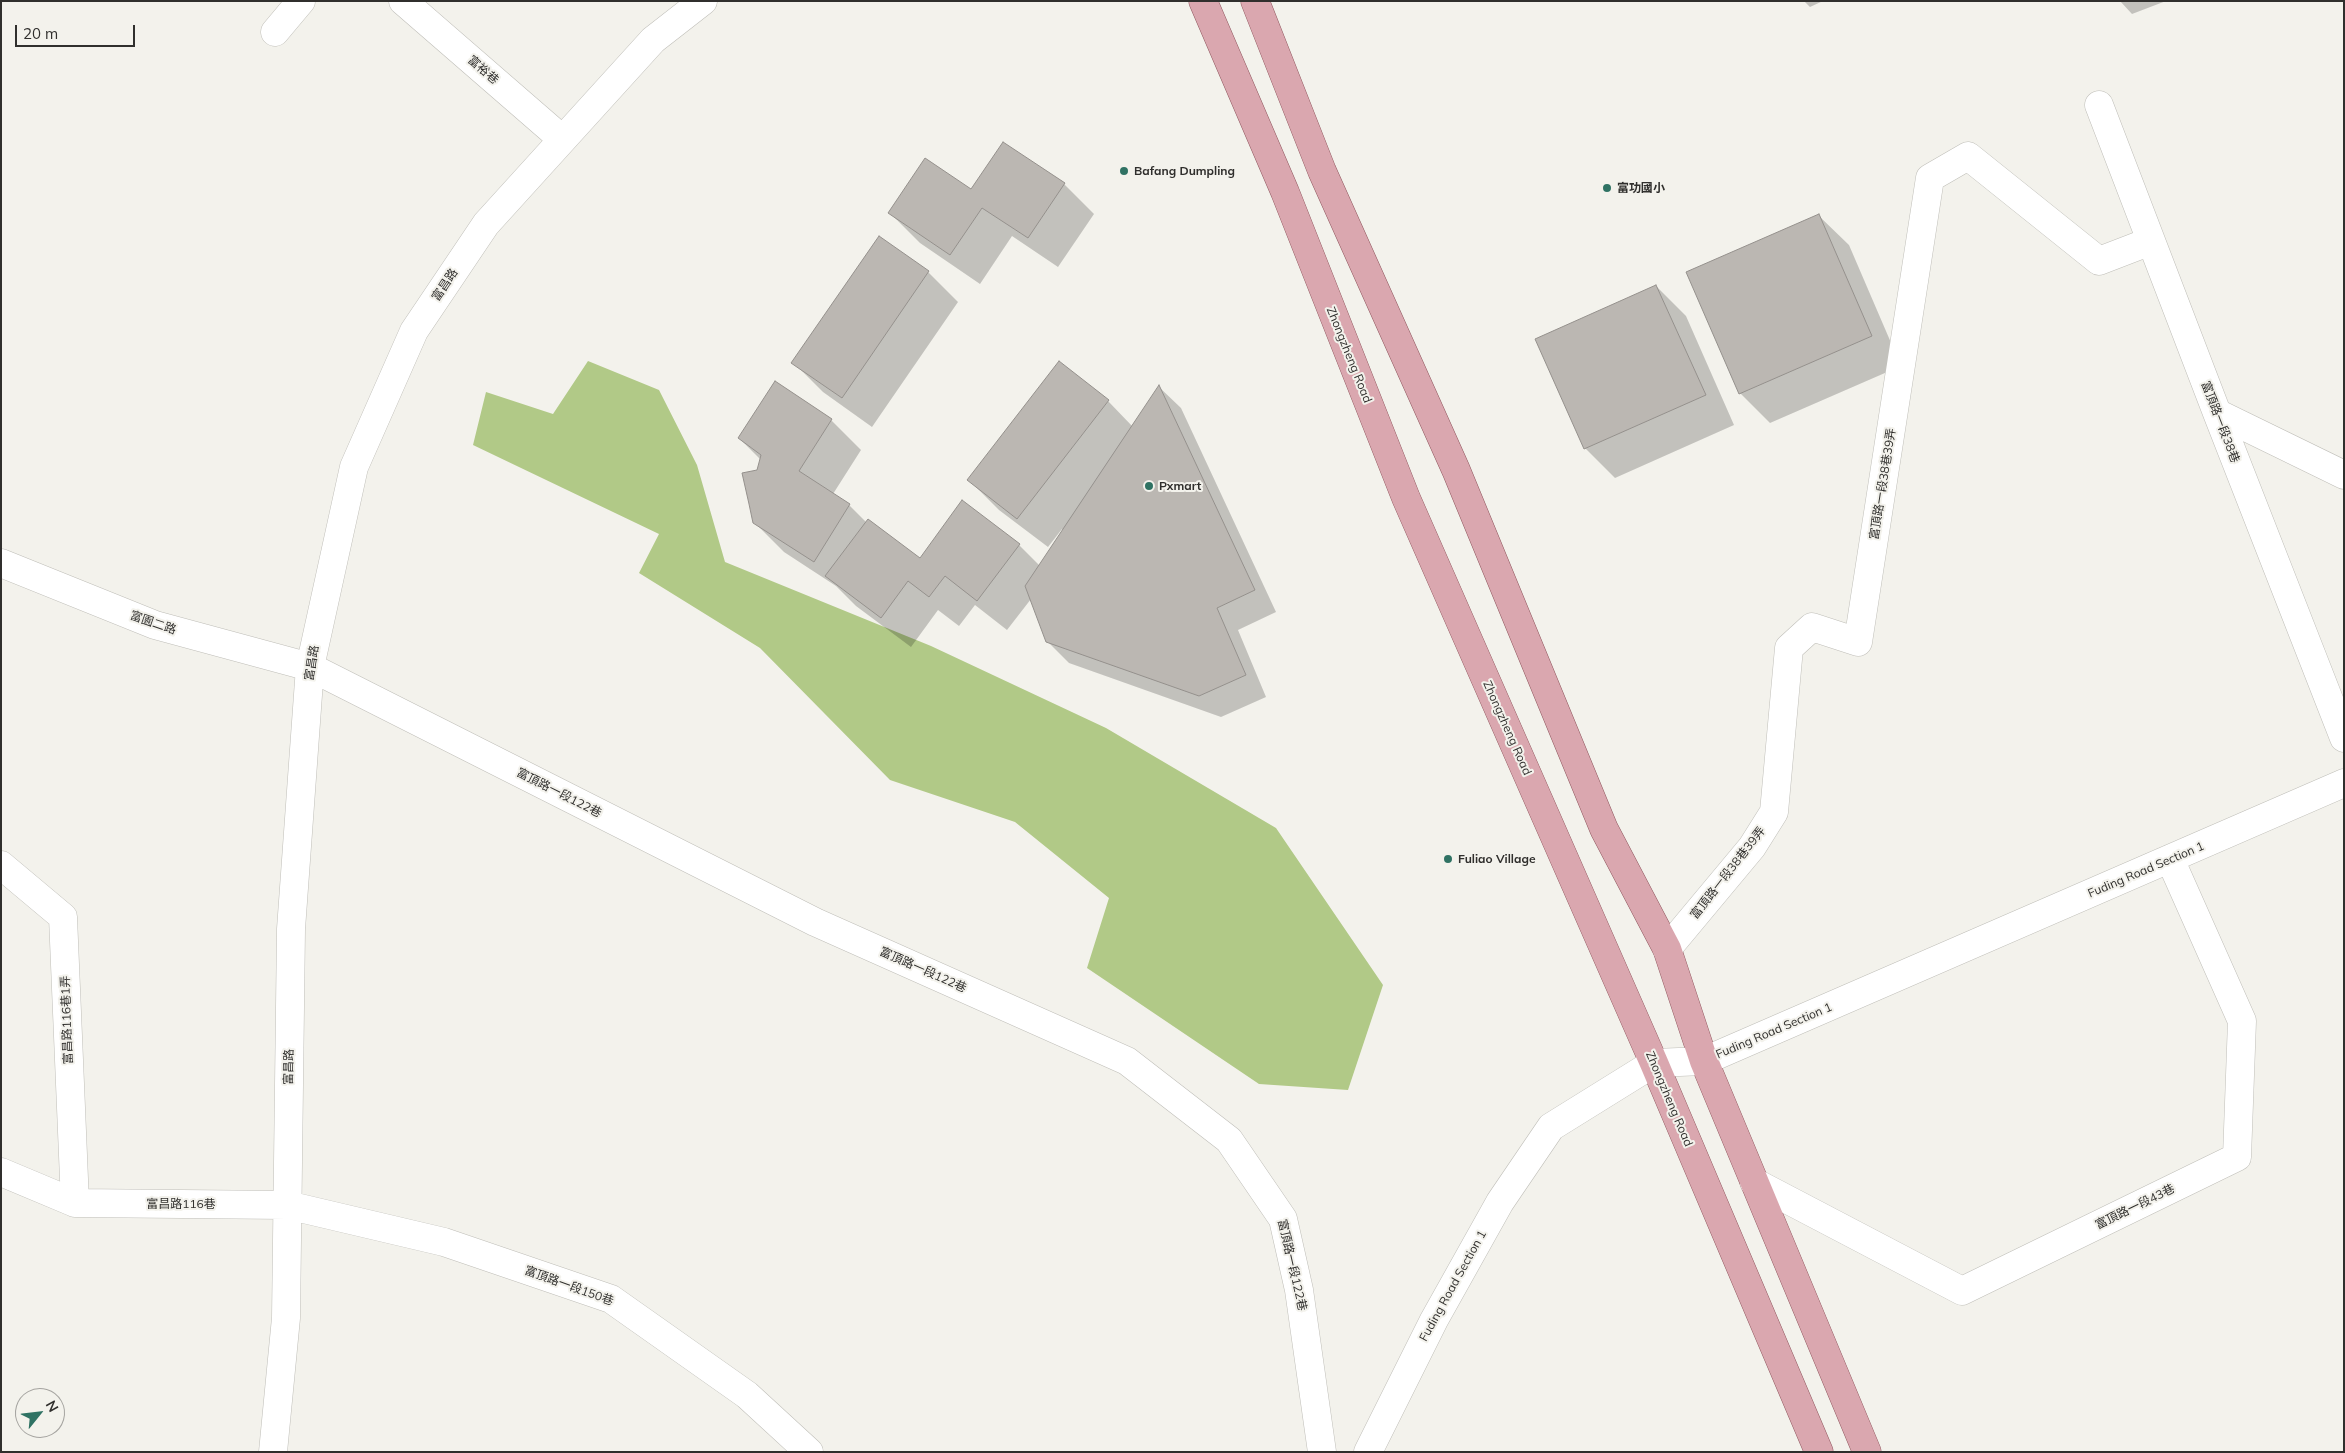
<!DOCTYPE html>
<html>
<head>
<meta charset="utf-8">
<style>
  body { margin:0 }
  #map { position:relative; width:2345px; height:1453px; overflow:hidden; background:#f3f2ec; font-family:Mulish,sans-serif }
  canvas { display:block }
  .frame { position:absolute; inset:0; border:2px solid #302f2d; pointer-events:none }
  .north { position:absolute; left:15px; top:1388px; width:50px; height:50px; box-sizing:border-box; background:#f3f2ec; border:1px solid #a5a4a0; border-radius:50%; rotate:61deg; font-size:14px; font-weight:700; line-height:20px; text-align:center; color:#302f2d }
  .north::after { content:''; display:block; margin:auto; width:18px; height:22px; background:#2f7263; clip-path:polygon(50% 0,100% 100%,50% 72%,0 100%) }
  .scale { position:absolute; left:15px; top:25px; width:120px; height:22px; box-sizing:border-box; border:2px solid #302f2d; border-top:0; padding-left:6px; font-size:15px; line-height:18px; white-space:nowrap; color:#302f2d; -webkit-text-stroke:4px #f3f2ec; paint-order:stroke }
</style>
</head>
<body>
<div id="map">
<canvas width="2345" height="1453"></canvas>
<div class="frame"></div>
<div class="north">N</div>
<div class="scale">20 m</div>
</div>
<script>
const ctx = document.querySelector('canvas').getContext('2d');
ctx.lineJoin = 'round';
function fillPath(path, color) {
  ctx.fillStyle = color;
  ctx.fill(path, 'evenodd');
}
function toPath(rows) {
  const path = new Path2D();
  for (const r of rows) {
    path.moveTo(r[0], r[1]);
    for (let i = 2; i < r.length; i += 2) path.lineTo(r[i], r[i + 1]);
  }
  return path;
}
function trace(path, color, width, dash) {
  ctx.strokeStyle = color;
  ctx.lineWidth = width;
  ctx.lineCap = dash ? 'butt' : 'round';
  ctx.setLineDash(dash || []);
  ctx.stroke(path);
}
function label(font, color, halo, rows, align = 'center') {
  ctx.font = font + ' Mulish,"Noto Sans TC",sans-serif';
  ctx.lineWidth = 4;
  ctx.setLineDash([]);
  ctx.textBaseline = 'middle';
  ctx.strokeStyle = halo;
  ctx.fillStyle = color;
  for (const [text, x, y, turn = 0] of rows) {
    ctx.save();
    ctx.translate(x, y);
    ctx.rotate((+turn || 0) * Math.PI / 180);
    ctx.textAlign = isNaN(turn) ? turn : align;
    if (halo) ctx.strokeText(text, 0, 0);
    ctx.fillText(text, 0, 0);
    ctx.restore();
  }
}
fillPath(toPath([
  [588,361,659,390,697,465,725,562,931,646,1106,728,1276,828,1383,985,1348,1090,1259,1084,1087,968,1109,898,1015,822,890,780,760,648,639,573,659,534,473,445,486,392,553,414]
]), '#b1c987');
fillPath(toPath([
  [1804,1,1823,1,1810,7],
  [2120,1,2166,1,2132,14],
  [1064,184,1094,214,1058,267,1012,236,980,284,920,243,890,213],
  [1819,216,1849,245,1901,366,1770,423,1740,393],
  [879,237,928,272,958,302,872,427,823,392,793,362],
  [1656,286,1686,316,1734,425,1615,478,1585,448],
  [1159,387,1181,408,1276,612,1238,630,1266,697,1221,717,1069,663,1047,641,1031,599,1007,630,975,605,959,626,938,610,911,647,856,606,836,586,784,552,754,522,758,471,761,460,739,438,831,420,861,450,833,494,849,505,867,523,920,560,1019,545,1040,566,1064,530,1062,529,1048,547,999,510,969,480,1108,401,1133,427]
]), '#0003');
const building = toPath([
  [1003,142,1065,183,1028,238,982,208,950,255,888,213,925,158,971,189,1003,142],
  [1819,214,1872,336,1739,394,1686,272,1819,214],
  [879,236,929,271,842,398,791,363,879,236],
  [1656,285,1706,395,1584,449,1535,339,1656,285],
  [1059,361,1109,400,1017,519,967,480,1059,361],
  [775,381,832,419,799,471,850,504,814,562,753,523,749,504,742,473,757,470,761,455,738,438,775,381],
  [1159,385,1255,590,1217,608,1246,675,1199,696,1046,642,1025,586,1159,385],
  [962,500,1020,544,977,601,945,576,929,597,908,581,881,618,825,576,868,519,920,558,962,500]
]);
fillPath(building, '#bbb7b2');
trace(building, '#94908c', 1);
const minor = toPath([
  [403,1,562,139],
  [275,32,301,1],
  [2099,105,2217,413,2344,738],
  [2217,413,2344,475],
  [1,563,155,625,310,667,815,922,1127,1061,1229,1140,1283,1219,1299,1290,1322,1452],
  [1,865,63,917,75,1203],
  [1667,949,1752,847,1774,812,1789,648,1812,627,1858,642,1930,178,1968,156,2099,261,2151,241],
  [1,1172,75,1203,287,1205,444,1242,611,1299,747,1395,809,1452],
  [1754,1182,1962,1291,2237,1157,2242,1021,2170,859],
  [273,1452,286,1318,291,929,310,667,354,467,414,331,486,224,653,40,703,1],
  [1368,1452,1434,1320,1500,1202,1551,1127,1654,1063,1704,1061,2344,783]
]);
const major = toPath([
  [1203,1,1285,192,1406,498,1654,1063,1819,1452],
  [1255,1,1322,171,1456,470,1604,829,1667,949,1704,1061,1867,1452]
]);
trace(minor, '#bfbeb8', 29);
trace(major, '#8f575e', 29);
trace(minor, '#fff', 28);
trace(major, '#daa7af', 28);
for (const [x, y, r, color] of [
  [1124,171,5,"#2f7263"],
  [1607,188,5,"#2f7263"],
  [1149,486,5,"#2f7263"],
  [1448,859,5,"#2f7263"]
]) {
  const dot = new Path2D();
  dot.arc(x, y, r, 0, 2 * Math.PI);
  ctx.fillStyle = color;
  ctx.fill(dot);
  trace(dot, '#f3f2ec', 2);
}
label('12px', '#302f2d', '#f3f2ec', [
  ["富裕巷",483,70,41],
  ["富昌路",445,285,-56],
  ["Zhongzheng Road",1349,355,68],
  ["富頂路一段38巷",2220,422,69],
  ["富頂路一段38巷39弄",1883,484,-81],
  ["富園二路",153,623,19],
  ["富昌路",312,663,-81],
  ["Zhongzheng Road",1507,728,66],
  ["富頂路一段122巷",559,793,27],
  ["Fuding Road Section 1",2146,870,-23],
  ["富頂路一段38巷39弄",1728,873,-52],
  ["富頂路一段122巷",923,970,24],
  ["富昌路116巷1弄",67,1020,-92],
  ["Fuding Road Section 1",1774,1031,-23],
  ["富昌路",289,1067,-89],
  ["Zhongzheng Road",1669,1099,67],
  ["富昌路116巷",181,1204],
  ["富頂路一段43巷",2135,1207,-26],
  ["富頂路一段122巷",1292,1265,77],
  ["富頂路一段150巷",569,1286,20],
  ["Fuding Road Section 1",1453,1286,-61]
]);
label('bold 12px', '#302f2d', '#f3f2ec', [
  ["Bafang Dumpling",1134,171],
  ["富功國小",1617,188],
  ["Pxmart",1159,486],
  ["Fuliao Village",1458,859]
], 'left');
</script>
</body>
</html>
